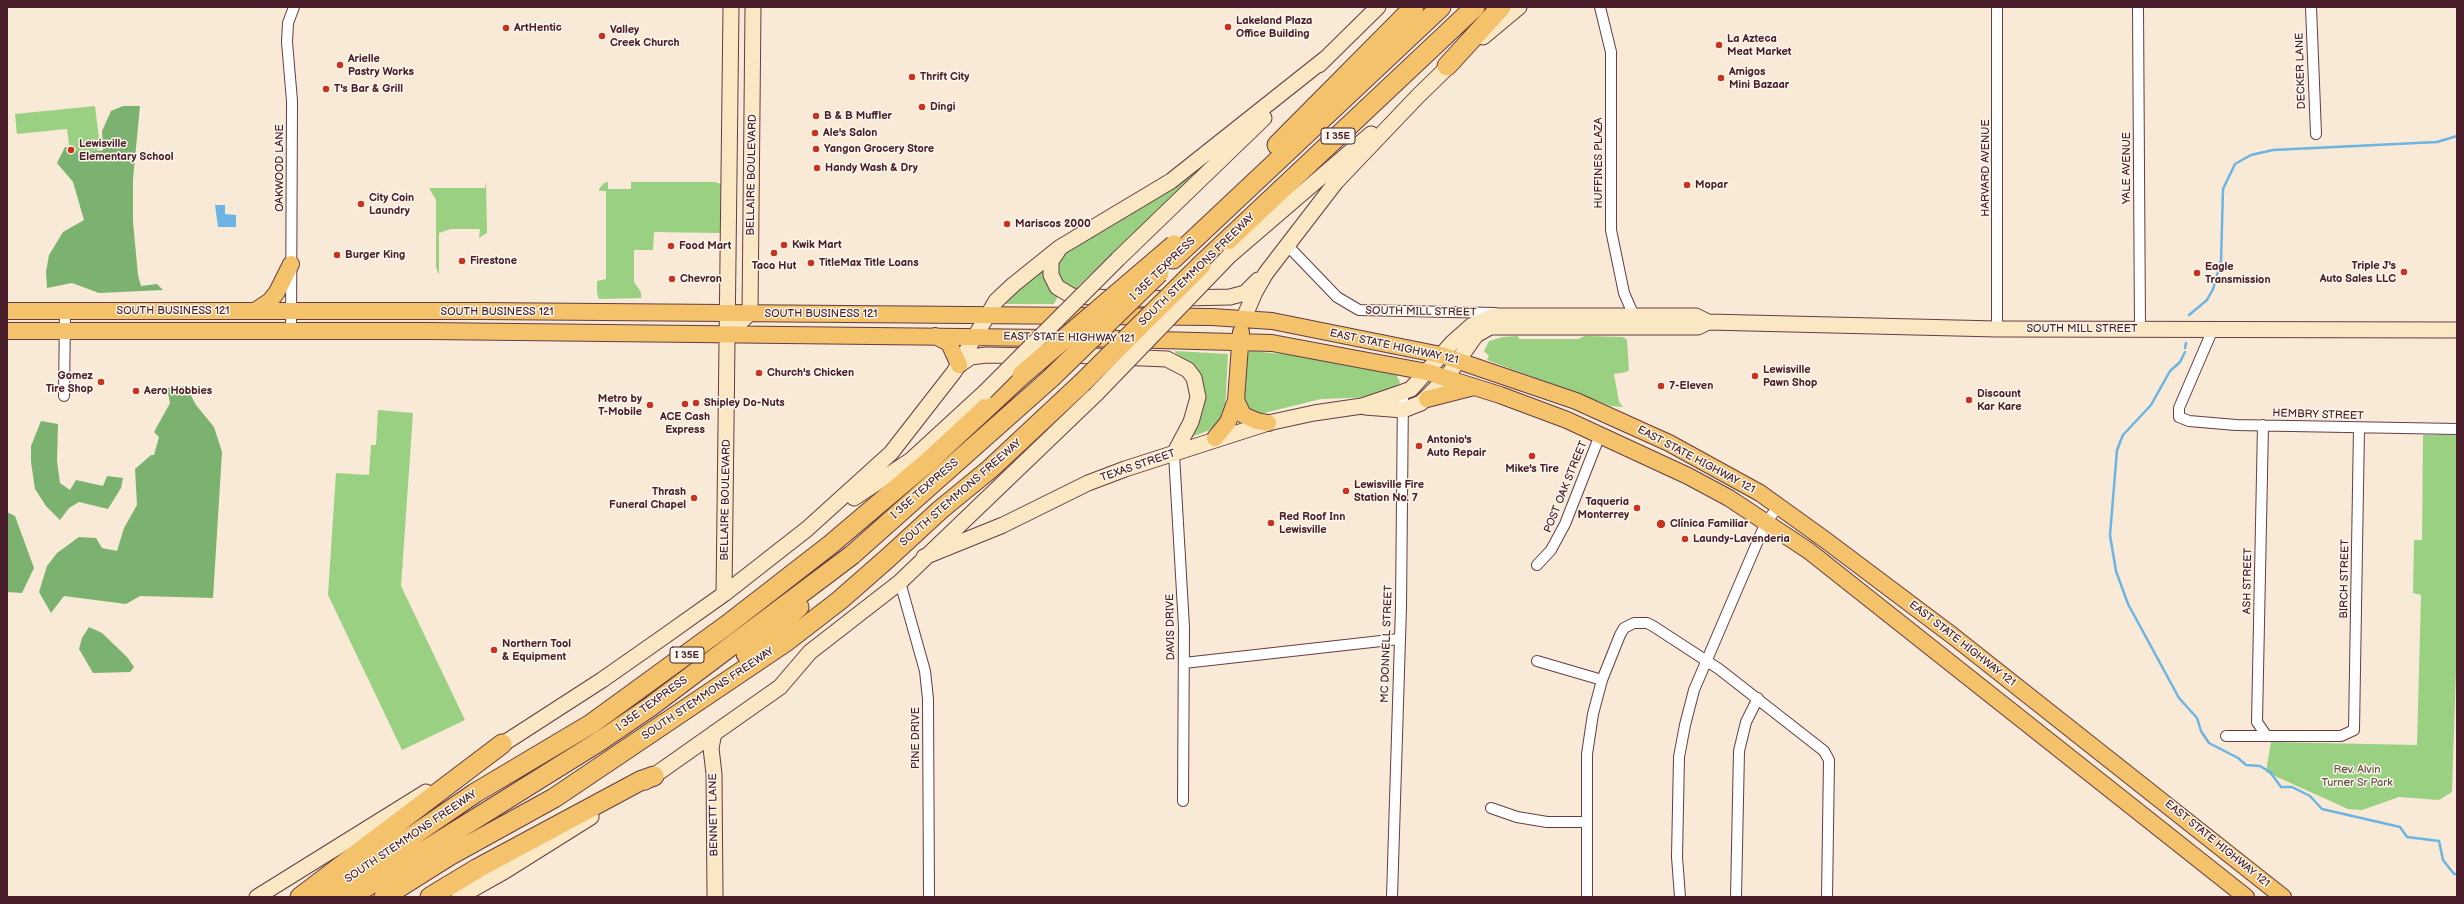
<!DOCTYPE html>
<html>
<head>
<meta charset="utf-8">
<style>
  body { margin:0 }
  #map { position:relative; width:2464px; height:904px; overflow:hidden; background:#f8ead6; font-family:"Balsamiq Sans",sans-serif }
  canvas { display:block }
  .frame { position:absolute; inset:0; border:8px solid #4a1f2b; pointer-events:none }
</style>
</head>
<body>
<div id="map">
<canvas width="2464" height="904"></canvas>
<div class="frame"></div>
</div>
<script>
const ctx = document.querySelector('canvas').getContext('2d');
ctx.lineJoin = 'round';
function fillPath(path, color) {
  ctx.fillStyle = color;
  ctx.fill(path, 'evenodd');
}
function toPath(rows) {
  const path = new Path2D();
  for (const r of rows) {
    path.moveTo(r[0], r[1]);
    for (let i = 2; i < r.length; i += 2) path.lineTo(r[i], r[i + 1]);
  }
  return path;
}
function trace(path, color, width, dash) {
  ctx.strokeStyle = color;
  ctx.lineWidth = width;
  ctx.lineCap = dash ? 'butt' : 'round';
  ctx.setLineDash(dash || []);
  ctx.stroke(path);
}
function label(font, color, halo, rows, align = 'center') {
  ctx.font = font + ' "Balsamiq Sans",sans-serif';
  ctx.lineWidth = 3;
  ctx.setLineDash([]);
  ctx.textBaseline = 'middle';
  ctx.strokeStyle = halo;
  ctx.fillStyle = color;
  for (const [text, x, y, turn = 0] of rows) {
    ctx.save();
    ctx.translate(x, y);
    ctx.rotate((+turn || 0) * Math.PI / 180);
    ctx.textAlign = isNaN(turn) ? turn : align;
    if (halo) ctx.strokeText(text, 0, 0);
    ctx.fillText(text, 0, 0);
    ctx.restore();
  }
}
fillPath(toPath([
  [95,106,100,147,88,164,70,153,67,129,17,134,15,114],
  [1197,169,1192,177,1074,290,1055,276,1055,261,1078,243],
  [486,182,487,233,479,238,480,229,451,229,439,233,439,275,436,267,436,200,429,188,485,188],
  [608,182,608,189,631,189,631,182,715,182,721,184,720,233,654,232,653,250,634,250,634,282,641,292,641,298,599,299,597,293,597,281,606,279,606,191,599,191,599,189,604,183],
  [1043,271,1051,291,1058,296,1054,304,1004,304,1028,280],
  [1518,336,1519,339,1578,339,1585,336,1623,337,1627,340,1629,370,1626,372,1614,374,1619,402,1623,407,1611,406,1487,360,1489,356,1484,351,1489,341,1503,337],
  [1175,351,1228,354,1225,411,1215,428,1186,439,1194,366,1175,353],
  [1251,351,1292,355,1396,375,1400,382,1398,388,1375,397,1321,399,1252,416,1242,408,1246,355],
  [378,410,413,413,401,586,465,720,402,750,328,595,336,473,369,475,371,445,376,445],
  [2423,435,2457,435,2457,640,2452,792,2439,800,2399,797,2362,810,2348,809,2266,772,2271,742,2417,745,2421,595,2413,593,2414,540,2422,540]
]), '#9ad081');
fillPath(toPath([
  [123,106,140,106,133,179,133,222,138,275,141,286,157,284,163,290,99,293,72,283,47,288,46,272,49,255,63,232,84,220,73,182,57,163,65,147,74,148,86,159,91,152,103,150,102,131,111,111],
  [186,386,196,405,214,427,222,452,213,598,140,596,126,604,64,596,51,613,39,592,47,566,57,553,79,537,96,538,102,548,117,551,124,528,137,505,135,469,151,455,154,455,159,437,154,432,170,403,167,388],
  [41,421,58,424,57,461,60,483,70,490,76,480,103,486,107,476,123,478,121,488,108,509,79,502,69,508,60,520,46,506,35,489,31,462,31,446],
  [7,512,15,516,34,568,22,593,7,592],
  [89,627,102,633,127,657,134,667,130,672,93,673,79,649,82,638]
]), '#7bb26f');
fillPath(toPath([
  [215,205,225,205,225,214,236,215,236,227,218,227]
]), '#6cb4e3');
trace(toPath([
  [2189,315,2207,300,2213,289,2221,261,2223,189,2235,164,2251,155,2273,150,2437,142,2457,136],
  [2185,348,2186,343],
  [2185,352,2180,362,2170,371,2151,405,2123,435,2117,450,2110,535,2116,571,2128,604,2179,698,2197,718,2201,731,2209,743,2238,758,2246,765,2260,766,2270,772,2281,787,2292,787,2310,796,2322,809,2400,827,2407,837,2439,841,2443,860,2454,874,2457,874]
]), '#6cb4e3', 2.5);
const street = toPath([
  [1600,7,1611,52,1611,230,1624,293,1634,316],
  [2138,7,2140,330],
  [2311,7,2316,134],
  [1287,245,1337,297,1359,310,1495,313],
  [1997,329,1997,7],
  [2213,329,2179,408,2179,417,2189,421,2236,425,2457,429],
  [291,331,292,101,287,42,288,23,294,7],
  [64,396,65,311],
  [2263,425,2257,722,2266,735],
  [1174,454,1184,627,1183,801],
  [1537,565,1551,550,1565,524,1600,435],
  [900,582,925,671,928,699,929,897],
  [1537,661,1602,680],
  [1184,663,1399,639],
  [2226,736,2341,736,2354,730,2359,428],
  [1491,808,1517,817,1547,822,1587,822],
  [1392,897,1401,607,1403,392],
  [1587,897,1587,754,1593,714,1602,680,1620,635,1624,628,1634,623,1647,623,1653,626,1719,669,1824,751,1829,760,1827,897],
  [1680,897,1677,857,1679,757,1685,725,1694,690,1766,522,1779,506],
  [1736,897,1739,751,1746,722,1758,698]
]);
const secondary = toPath([
  [1483,37,1519,7],
  [1319,65,1378,7],
  [1058,251,1051,261,1051,275,1057,287,1072,296,1138,299,1230,297,1245,293,1258,280],
  [1229,256,1371,134],
  [1118,259,1264,118],
  [1243,320,1255,292,1266,273,1336,182,1418,96,1455,60],
  [728,334,750,313,753,7],
  [1068,355,1167,359,1188,370,1194,378,1198,397,1191,422,1174,454],
  [959,365,971,357,986,355,1030,356],
  [1365,407,1403,410,1421,403,1446,378,1476,335,1490,327,1698,327,1708,322],
  [854,498,911,460,985,392],
  [924,557,1003,525,1088,483,1125,469,1268,423,1314,413,1362,406,1403,392,1411,389,1453,342,1471,326,1494,316,1696,316,1708,322,1997,329,2457,330],
  [724,594,731,7],
  [714,733,711,748,714,774,715,897],
  [492,751,602,680,662,638,724,594,807,529,891,453,954,372,996,301,1013,285,1059,248,1171,181,1326,58],
  [645,782,780,687,810,652,900,582,1097,393],
  [257,897,426,792],
  [459,897,505,871,591,817]
]);
const primary = toPath([
  [7,311,481,311,1212,317,1272,321,1441,355,1576,401,1669,443,1760,493,1824,539,1953,636,2283,897],
  [255,311,270,301,277,292,291,264],
  [7,331,428,331,1051,338],
  [935,336,949,343,959,365],
  [1083,338,1272,343,1427,372,1500,395,1567,420,1688,476,1729,498,1809,551,2246,897],
  [1427,399,1474,387],
  [1236,400,1243,415,1257,421,1268,423],
  [1215,438,1228,422,1236,400,1241,332]
]);
const highway = toPath([
  [1447,66,1501,7],
  [1277,145,1414,7],
  [1173,259,1441,7],
  [1201,265,1475,7],
  [746,654,799,607],
  [300,897,502,744],
  [323,897,475,793,591,724,727,625,830,545,928,462,1022,375],
  [350,897,600,741,650,707,852,555,1051,378],
  [384,897,449,856,554,798,787,641,840,600,889,557,940,510,990,469,1082,383],
  [430,897,478,868,640,781,654,776]
]);
trace(street, '#643d45', 12);
trace(secondary, '#643d45', 17);
trace(primary, '#643d45', 18);
trace(highway, '#643d45', 21);
trace(street, '#fff', 10);
trace(secondary, '#fae7c3', 15);
trace(primary, '#f3c26a', 16);
trace(highway, '#f3c26a', 19);
const secondaryBridge = toPath([
  [985,392,1118,259],
  [1097,393,1229,256]
]);
const highwayBridge = toPath([
  [1022,375,1174,245],
  [1051,378,1159,273],
  [1082,383,1201,265]
]);
trace(secondaryBridge, '#643d45', 17, []);
trace(highwayBridge, '#643d45', 21, []);
trace(secondaryBridge, '#fae7c3', 15);
trace(highwayBridge, '#f3c26a', 19);
for (const [x, y, r, color] of [
  [1228,27,4,"#c8321e"],
  [506,28,4,"#c8321e"],
  [602,36,4,"#c8321e"],
  [1719,45,4,"#c8321e"],
  [340,65,4,"#c8321e"],
  [912,77,4,"#c8321e"],
  [1721,78,4,"#c8321e"],
  [326,89,4,"#c8321e"],
  [922,107,4,"#c8321e"],
  [816,116,4,"#c8321e"],
  [815,133,4,"#c8321e"],
  [816,149,4,"#c8321e"],
  [71,150,4,"#c8321e"],
  [817,168,4,"#c8321e"],
  [1687,185,4,"#c8321e"],
  [361,204,4,"#c8321e"],
  [1007,224,4,"#c8321e"],
  [784,245,4,"#c8321e"],
  [671,246,4,"#c8321e"],
  [774,253,4,"#c8321e"],
  [337,255,4,"#c8321e"],
  [462,261,4,"#c8321e"],
  [811,263,4,"#c8321e"],
  [2404,272,4,"#c8321e"],
  [2197,273,4,"#c8321e"],
  [672,279,4,"#c8321e"],
  [759,373,4,"#c8321e"],
  [1755,376,4,"#c8321e"],
  [101,382,4,"#c8321e"],
  [1661,386,4,"#c8321e"],
  [136,391,4,"#c8321e"],
  [1969,400,4,"#c8321e"],
  [696,403,4,"#c8321e"],
  [685,404,4,"#c8321e"],
  [650,405,4,"#c8321e"],
  [1419,446,4,"#c8321e"],
  [1532,456,4,"#c8321e"],
  [1346,491,4,"#c8321e"],
  [694,498,4,"#c8321e"],
  [1637,508,4,"#c8321e"],
  [1271,523,4,"#c8321e"],
  [1661,524,5,"#c8321e"],
  [1685,539,4,"#c8321e"],
  [494,650,4,"#c8321e"]
]) {
  const dot = new Path2D();
  dot.arc(x, y, r, 0, 2 * Math.PI);
  ctx.fillStyle = color;
  ctx.fill(dot);
  trace(dot, '#fbf7ec', 1.5);
}
for (const [x, y, w] of [
  [1338,136,34],
  [687,655,34]
]) {
  const box = new Path2D();
  box.roundRect(x - w / 2, y - 8, w, 16, 3);
  ctx.fillStyle = '#fbf7ec';
  ctx.fill(box);
  trace(box, '#4a1f2b', 1);
}
label('bold 10px', '#4a1f2b', null, [
  ["I 35E",1338,136],
  ["I 35E",687,655]
]);
label('bold 11px', '#4a1f2b', '#fbf7ec', [
  ["Lakeland Plaza",1236,21],
  ["Office Building",1236,34],
  ["ArtHentic",514,28],
  ["Valley",610,30],
  ["Creek Church",610,43],
  ["La Azteca",1727,39],
  ["Meat Market",1727,52],
  ["Arielle",348,59],
  ["Pastry Works",348,72],
  ["Amigos",1729,72],
  ["Mini Bazaar",1729,85],
  ["Thrift City",920,77],
  ["T's Bar & Grill",334,89],
  ["Dingi",930,107],
  ["B & B Muffler",824,116],
  ["Ale's Salon",823,133],
  ["Lewisville",79,144],
  ["Elementary School",79,157],
  ["Yangon Grocery Store",824,149],
  ["Handy Wash & Dry",825,168],
  ["Mopar",1695,185],
  ["City Coin",369,198],
  ["Laundry",369,211],
  ["Mariscos 2000",1015,224],
  ["Kwik Mart",792,245],
  ["Food Mart",679,246],
  ["Burger King",345,255],
  ["Firestone",470,261],
  ["TitleMax Title Loans",819,263],
  ["Taco Hut",774,266,"center"],
  ["Triple J's",2396,266,"right"],
  ["Auto Sales LLC",2396,279,"right"],
  ["Eagle",2205,267],
  ["Transmission",2205,280],
  ["Chevron",680,279],
  ["Lewisville",1763,370],
  ["Pawn Shop",1763,383],
  ["Church's Chicken",767,373],
  ["Gomez",93,376,"right"],
  ["Tire Shop",93,389,"right"],
  ["7-Eleven",1669,386],
  ["Aero Hobbies",144,391],
  ["Discount",1977,394],
  ["Kar Kare",1977,407],
  ["Metro by",642,399,"right"],
  ["T-Mobile",642,412,"right"],
  ["Shipley Do-Nuts",704,403],
  ["ACE Cash",685,417,"center"],
  ["Express",685,430,"center"],
  ["Antonio's",1427,440],
  ["Auto Repair",1427,453],
  ["Mike's Tire",1532,469,"center"],
  ["Lewisville Fire",1354,485],
  ["Station No. 7",1354,498],
  ["Thrash",686,492,"right"],
  ["Funeral Chapel",686,505,"right"],
  ["Taqueria",1629,502,"right"],
  ["Monterrey",1629,515,"right"],
  ["Red Roof Inn",1279,517],
  ["Lewisville",1279,530],
  ["Clínica Familiar",1670,524],
  ["Laundy-Lavenderia",1693,539],
  ["Northern Tool",502,644],
  ["& Equipment",502,657]
], 'left');
label('11px', '#4a1f2b', '#fbf7ec', [
  ["DECKER LANE",2301,71,-92],
  ["HUFFINES PLAZA",1599,163,-90],
  ["OAKWOOD LANE",280,168,-90],
  ["HARVARD AVENUE",1986,168,-90],
  ["YALE AVENUE",2127,168,-90],
  ["BELLAIRE BOULEVARD",752,175,-89],
  ["I 35E TEXPRESS",1163,269,-44],
  ["SOUTH STEMMONS FREEWAY",1197,270,-44],
  ["SOUTH BUSINESS 121",173,311],
  ["SOUTH BUSINESS 121",497,312],
  ["SOUTH MILL STREET",1421,312,1],
  ["SOUTH BUSINESS 121",821,314],
  ["SOUTH MILL STREET",2082,329],
  ["EAST STATE HIGHWAY 121",1069,338,1],
  ["EAST STATE HIGHWAY 121",1394,347,12],
  ["HEMBRY STREET",2318,415,2],
  ["EAST STATE HIGHWAY 121",1696,460,28],
  ["TEXAS STREET",1138,466,-19],
  ["POST OAK STREET",1566,487,-68],
  ["I 35E TEXPRESS",925,489,-41],
  ["SOUTH STEMMONS FREEWAY",961,493,-41],
  ["BELLAIRE BOULEVARD",726,500,-89],
  ["BIRCH STREET",2345,579,-89],
  ["ASH STREET",2248,581,-89],
  ["DAVIS DRIVE",1171,627,-91],
  ["MC DONNELL STREET",1387,644,-88],
  ["EAST STATE HIGHWAY 121",1962,644,38],
  ["SOUTH STEMMONS FREEWAY",708,694,-34],
  ["I 35E TEXPRESS",652,704,-36],
  ["PINE DRIVE",916,738,-90],
  ["BENNETT LANE",714,815,-91],
  ["SOUTH STEMMONS FREEWAY",411,837,-34],
  ["EAST STATE HIGHWAY 121",2217,844,39]
]);
label('11px', '#625445', '#fbf7ec', [
  ["Rev. Alvin",2357,770],
  ["Turner Sr Park",2357,783]
]);
</script>
</body>
</html>
